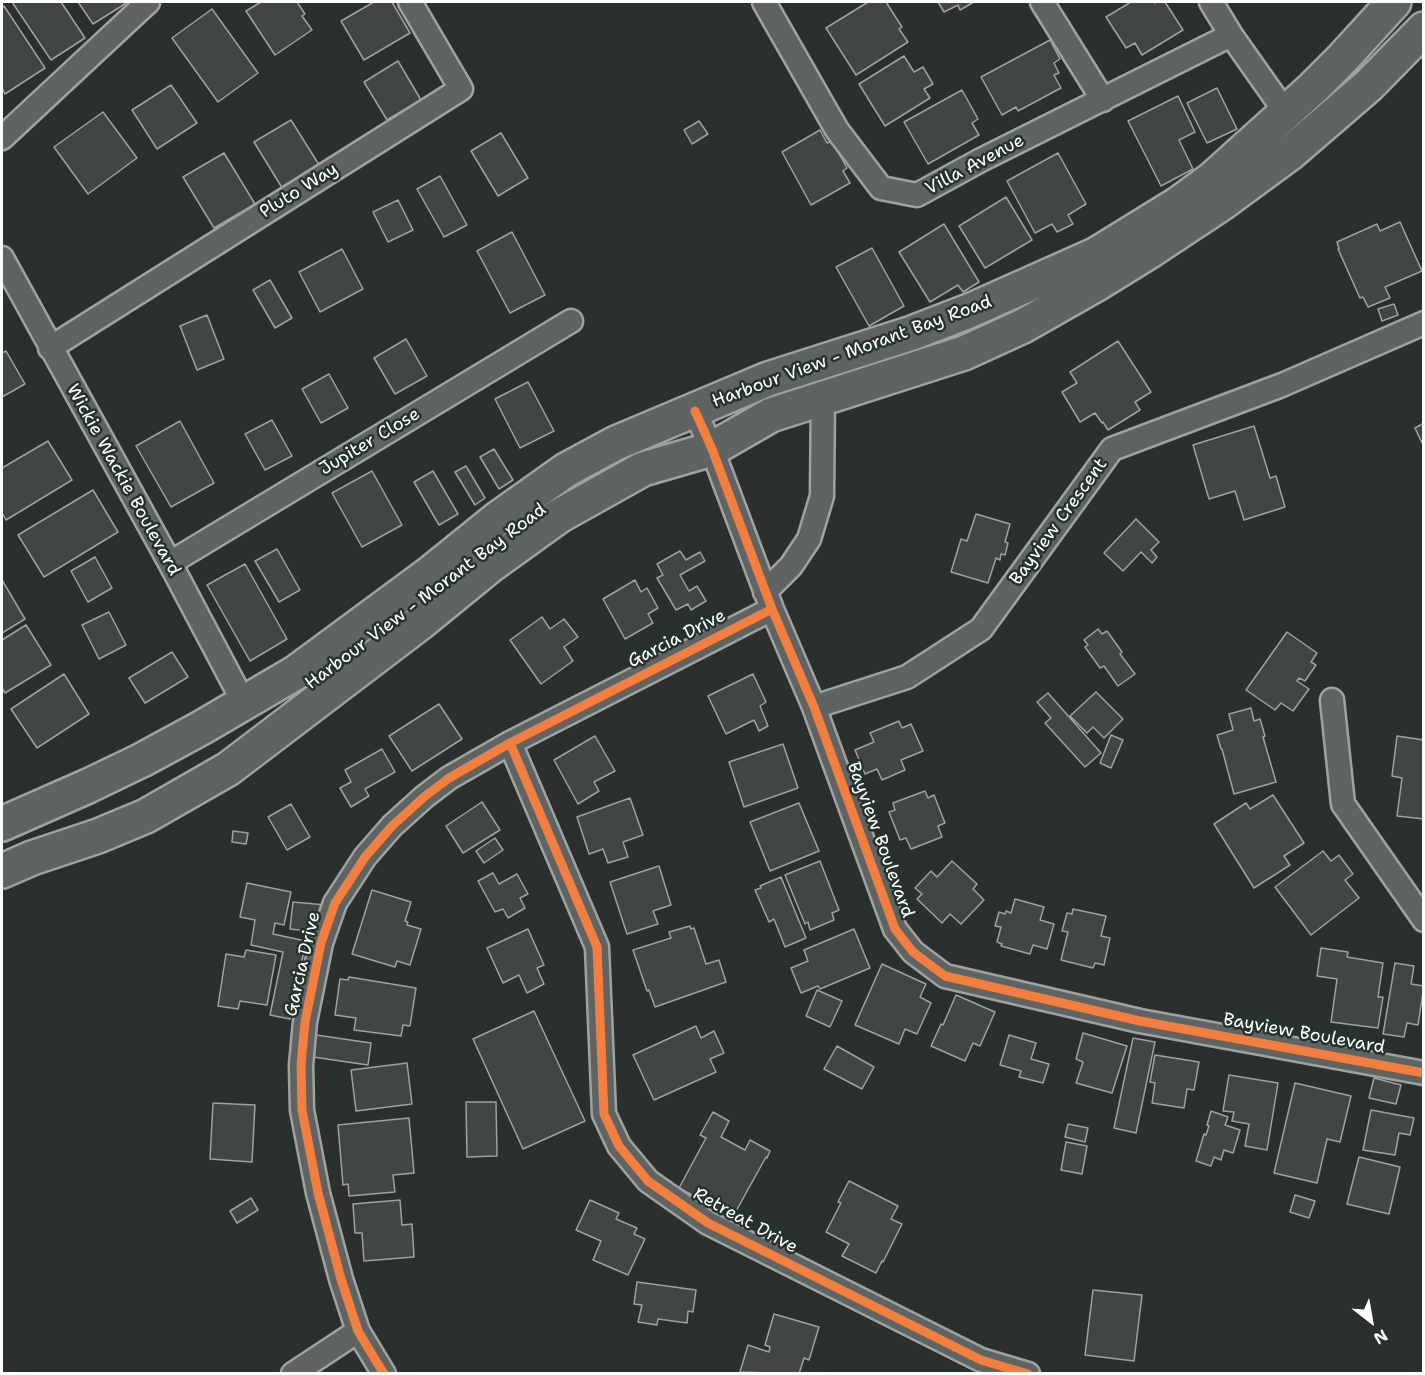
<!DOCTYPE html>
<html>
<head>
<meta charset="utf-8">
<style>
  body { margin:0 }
  #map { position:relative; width:1425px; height:1375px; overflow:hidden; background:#29302d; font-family:"Shantell Sans",sans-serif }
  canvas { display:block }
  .frame { position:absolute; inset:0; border:3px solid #fff; pointer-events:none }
  .north { position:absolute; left:1341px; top:1291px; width:60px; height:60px; -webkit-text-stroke:4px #26332d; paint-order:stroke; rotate:149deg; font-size:16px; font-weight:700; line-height:24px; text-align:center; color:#fff }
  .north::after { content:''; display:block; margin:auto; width:21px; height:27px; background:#fff; clip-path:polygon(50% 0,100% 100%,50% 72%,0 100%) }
</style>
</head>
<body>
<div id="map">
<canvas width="1425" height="1375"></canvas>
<div class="frame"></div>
<div class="north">N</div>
</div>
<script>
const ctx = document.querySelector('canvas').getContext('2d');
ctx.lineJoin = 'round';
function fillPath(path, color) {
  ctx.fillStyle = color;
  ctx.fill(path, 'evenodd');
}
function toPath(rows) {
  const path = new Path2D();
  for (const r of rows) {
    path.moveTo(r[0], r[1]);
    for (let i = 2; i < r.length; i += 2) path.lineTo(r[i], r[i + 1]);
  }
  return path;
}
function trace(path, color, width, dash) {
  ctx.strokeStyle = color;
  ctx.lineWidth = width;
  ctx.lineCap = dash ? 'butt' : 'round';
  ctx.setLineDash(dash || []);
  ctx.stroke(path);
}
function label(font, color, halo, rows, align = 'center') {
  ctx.font = font + ' "Shantell Sans",sans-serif';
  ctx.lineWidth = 5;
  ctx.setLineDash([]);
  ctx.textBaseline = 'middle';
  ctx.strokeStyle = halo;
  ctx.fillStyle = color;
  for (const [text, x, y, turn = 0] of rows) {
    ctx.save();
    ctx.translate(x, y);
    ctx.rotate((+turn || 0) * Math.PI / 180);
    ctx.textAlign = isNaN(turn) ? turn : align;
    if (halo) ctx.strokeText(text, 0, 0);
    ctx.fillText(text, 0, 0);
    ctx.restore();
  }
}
const building = toPath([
  [12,2,61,2,85,38,51,60,12,2],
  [78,2,128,2,93,24,78,2],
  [261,2,297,2,305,14,302,16,312,30,275,55,246,11,261,2],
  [374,2,392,2,410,33,364,60,341,21,374,2],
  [868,2,886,2,902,27,899,29,908,42,856,75,826,28,868,2],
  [938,2,974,2,960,10,958,5,944,12,938,2],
  [1131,2,1154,2,1155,3,1157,2,1165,2,1183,30,1142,55,1135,43,1126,48,1106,17,1131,2],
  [4,6,45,68,5,94,2,88,2,8,4,6],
  [212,9,258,73,218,102,172,38,212,9],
  [1050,40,1060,59,1054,63,1059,73,1054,75,1061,88,1018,111,1016,107,1002,115,981,77,1050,40],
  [904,56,914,72,923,67,933,84,924,89,930,98,885,126,859,84,904,56],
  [398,61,421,100,387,120,364,82,398,61],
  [171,85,197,123,157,149,132,110,171,85],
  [1217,88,1237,129,1207,143,1187,103,1217,88],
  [962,90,978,119,972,123,979,135,928,164,904,122,962,90],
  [1178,96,1195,132,1179,140,1193,169,1161,186,1128,121,1178,96],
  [103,112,137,158,88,194,54,147,103,112],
  [291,120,321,168,284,191,254,142,291,120],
  [699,121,708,134,692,144,684,130,699,121],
  [820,130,827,143,832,141,847,168,843,171,850,183,811,205,782,152,820,130],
  [501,133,528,178,498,196,471,151,501,133],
  [224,153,255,204,214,228,183,177,224,153],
  [1058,153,1086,204,1068,215,1073,224,1057,232,1052,224,1035,233,1007,181,1058,153],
  [440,176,467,225,444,237,417,189,440,176],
  [1006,197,1032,240,985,268,959,226,1006,197],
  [398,200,413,230,388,242,373,212,398,200],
  [1400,222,1422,271,1385,287,1390,298,1368,307,1363,297,1360,298,1338,249,1339,249,1337,242,1377,224,1380,231,1400,222],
  [944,224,979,282,963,292,958,285,930,302,899,252,944,224],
  [512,232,545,295,510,313,477,251,512,232],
  [872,248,904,306,869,326,836,267,872,248],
  [342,249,363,289,320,312,299,272,342,249],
  [270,280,292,318,275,328,253,290,270,280],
  [1394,304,1398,315,1382,321,1378,309,1394,304],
  [207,315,224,359,197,370,180,326,207,315],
  [406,339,427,376,395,394,374,358,406,339],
  [1118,341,1151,392,1135,402,1140,410,1108,430,1103,422,1102,423,1095,413,1080,422,1062,392,1077,383,1070,372,1118,341],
  [6,351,25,384,2,397,2,353,6,351],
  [329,374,348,408,321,423,302,389,329,374],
  [528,382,554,431,520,448,495,399,528,382],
  [272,420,292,456,265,470,245,434,272,420],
  [180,421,214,483,171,507,136,446,180,421],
  [1424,423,1424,442,1422,443,1415,428,1424,423],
  [1254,426,1270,478,1276,476,1285,507,1244,520,1235,491,1209,499,1193,445,1254,426],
  [48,441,72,480,6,520,2,513,2,468,48,441],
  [494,449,513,480,499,489,480,457,494,449],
  [466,466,485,498,475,505,455,472,466,466],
  [372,471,402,525,362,547,332,493,372,471],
  [433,471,458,514,439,525,414,482,433,471],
  [93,490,118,532,44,577,18,535,93,490],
  [976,514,1010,524,1005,542,1008,543,1005,555,1001,554,1000,560,996,558,988,583,951,572,961,539,967,541,976,514],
  [1136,519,1159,542,1151,550,1157,557,1152,563,1141,552,1123,571,1104,553,1136,519],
  [277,549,300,590,279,602,255,561,277,549],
  [680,551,686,560,700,552,705,561,680,575,689,591,697,586,706,601,691,610,688,604,676,610,657,578,663,575,657,564,680,551],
  [95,557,112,588,88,602,71,571,95,557],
  [245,564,287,639,250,661,207,585,245,564],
  [2,580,25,619,2,633,2,580],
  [635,580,641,592,647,588,658,608,648,614,653,623,625,639,603,599,635,580],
  [109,612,126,645,99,659,82,625,109,612],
  [542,617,550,629,564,619,578,637,564,647,573,661,541,684,510,640,542,617],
  [26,625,51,665,5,693,2,688,2,640,26,625],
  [1098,629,1102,634,1107,631,1122,652,1120,654,1135,674,1118,686,1104,666,1100,668,1085,647,1088,645,1084,640,1098,629],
  [1287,632,1317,653,1311,662,1316,665,1305,681,1299,678,1297,681,1309,689,1293,711,1281,703,1275,710,1246,690,1287,632],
  [172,652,188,677,145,703,129,678,172,652],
  [64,674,89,714,37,748,11,709,64,674],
  [753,674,766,702,760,706,768,726,759,731,754,720,726,734,708,696,753,674],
  [1096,692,1123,719,1104,738,1093,727,1087,733,1070,716,1096,692],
  [1048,693,1101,753,1085,767,1045,723,1051,718,1037,702,1048,693],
  [439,704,462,739,412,771,389,736,439,704],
  [1251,708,1254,721,1260,719,1265,736,1263,737,1276,782,1234,794,1222,749,1221,749,1217,735,1233,730,1229,714,1251,708],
  [899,721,902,728,911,724,923,751,901,760,905,770,882,780,877,769,865,774,855,750,874,742,870,733,899,721],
  [1111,735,1123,740,1111,768,1100,763,1111,735],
  [595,736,615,771,594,782,599,791,578,804,554,760,595,736],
  [1397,736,1424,740,1424,819,1397,816,1402,778,1392,776,1397,736],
  [783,744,798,788,744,807,729,762,783,744],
  [382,749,395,772,365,789,369,796,351,807,340,788,351,782,345,770,382,749],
  [925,791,928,798,934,795,945,823,938,826,942,837,911,849,906,838,900,840,889,812,895,810,893,803,925,791],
  [1273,795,1304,843,1284,856,1290,865,1254,888,1214,824,1246,803,1250,809,1273,795],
  [630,798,643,835,623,842,628,857,608,863,603,849,589,854,577,817,630,798],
  [482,802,500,830,463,853,446,826,482,802],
  [799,803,819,851,770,871,750,822,799,803],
  [291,804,310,837,287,850,268,817,291,804],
  [233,831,248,833,246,844,232,842,233,831],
  [495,838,503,850,484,863,476,851,495,838],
  [1323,851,1331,861,1339,855,1353,874,1345,880,1359,898,1311,935,1275,887,1323,851],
  [820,861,839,910,832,913,834,920,810,930,808,922,805,924,785,875,820,861],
  [952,861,977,884,973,889,984,900,961,924,950,914,942,923,917,899,922,894,915,888,931,871,937,877,952,861],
  [659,866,671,905,653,911,658,924,627,934,610,882,659,866],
  [493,873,499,884,517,874,528,894,520,898,525,908,508,918,503,909,495,912,478,881,493,873],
  [781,877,806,938,785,947,774,919,769,922,755,890,761,888,760,886,781,877],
  [247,883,291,892,284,925,275,923,273,934,306,941,290,1019,270,1015,283,952,251,945,255,920,240,917,247,883],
  [372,890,411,902,405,921,408,922,407,925,421,929,410,965,397,961,395,967,352,954,372,890],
  [1015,899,1044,907,1040,920,1054,924,1047,949,1033,945,1030,954,1001,946,1002,944,997,942,1001,927,995,926,999,912,1005,914,1006,911,1011,913,1015,899],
  [293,902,326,905,316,932,290,929,293,902],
  [1073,909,1106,916,1101,936,1110,938,1104,965,1095,963,1093,968,1061,960,1068,932,1062,931,1067,913,1072,914,1073,909],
  [690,926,691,929,694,928,706,964,719,960,726,982,655,1007,649,990,647,991,633,950,671,938,669,932,690,926],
  [528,929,544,965,537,968,544,984,527,993,519,975,503,983,487,948,528,929],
  [854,929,870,968,820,989,818,986,801,993,791,968,808,961,804,950,854,929],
  [1321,948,1348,952,1347,957,1383,963,1378,997,1383,997,1378,1028,1331,1022,1337,979,1317,976,1321,948],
  [246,950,276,955,267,1005,240,1001,238,1009,218,1006,226,954,244,957,246,950],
  [1395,963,1414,966,1411,984,1424,986,1418,1025,1407,1023,1404,1037,1383,1034,1395,963],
  [882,964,926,984,920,997,931,1003,917,1034,905,1029,899,1044,855,1025,882,964],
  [349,977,416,988,410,1026,403,1025,401,1036,354,1030,356,1018,335,1015,340,979,348,980,349,977],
  [817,990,842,1001,830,1027,806,1016,817,990],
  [956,995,995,1012,980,1046,973,1043,965,1061,931,1046,941,1024,943,1025,956,995],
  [534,1011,585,1121,523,1149,473,1039,534,1011],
  [696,1026,701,1038,714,1031,724,1053,710,1059,716,1072,654,1100,633,1055,696,1026],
  [1083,1033,1127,1046,1112,1093,1076,1083,1083,1062,1076,1059,1083,1033],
  [316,1035,371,1043,368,1065,313,1057,316,1035],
  [1009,1035,1036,1043,1031,1059,1049,1064,1043,1083,1019,1077,1021,1071,1000,1065,1009,1035],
  [1133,1038,1155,1042,1136,1133,1114,1128,1133,1038],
  [837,1046,874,1067,862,1089,824,1069,837,1046],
  [1155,1055,1199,1062,1194,1090,1187,1089,1184,1108,1152,1103,1155,1083,1150,1082,1155,1055],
  [407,1063,412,1104,356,1111,351,1070,407,1063],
  [1229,1075,1278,1083,1267,1150,1245,1146,1249,1124,1232,1121,1234,1112,1223,1111,1229,1075],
  [1374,1078,1401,1085,1396,1104,1369,1098,1374,1078],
  [1295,1083,1351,1096,1340,1142,1327,1139,1317,1183,1274,1173,1295,1083],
  [466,1102,496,1102,497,1156,467,1157,466,1102],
  [213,1103,255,1105,252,1162,210,1159,213,1103],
  [1371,1110,1414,1118,1410,1135,1399,1133,1395,1155,1363,1150,1371,1110],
  [1211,1111,1228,1117,1225,1125,1240,1130,1233,1153,1224,1150,1221,1160,1214,1157,1211,1166,1196,1161,1204,1134,1206,1135,1209,1126,1207,1125,1211,1111],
  [713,1112,729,1121,721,1137,745,1150,750,1140,770,1151,767,1158,766,1157,735,1213,732,1212,723,1228,699,1215,705,1202,679,1188,706,1138,700,1135,713,1112],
  [409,1118,414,1173,393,1175,395,1192,349,1196,348,1184,343,1185,338,1125,409,1118],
  [1068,1124,1088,1128,1085,1142,1065,1137,1068,1124],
  [1066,1142,1087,1146,1082,1174,1061,1170,1066,1142],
  [1359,1157,1400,1167,1389,1214,1347,1204,1359,1157],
  [849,1181,898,1206,891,1219,902,1224,883,1262,882,1261,876,1273,842,1256,849,1244,826,1232,841,1203,838,1202,849,1181],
  [1295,1195,1315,1201,1309,1218,1290,1212,1295,1195],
  [251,1198,258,1210,237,1223,230,1211,251,1198],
  [400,1200,402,1225,412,1224,414,1257,364,1261,362,1233,355,1233,353,1204,400,1200],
  [590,1200,619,1213,616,1219,637,1228,634,1234,645,1239,628,1275,593,1260,601,1241,576,1230,590,1200],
  [637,1282,696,1290,693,1312,688,1311,687,1323,658,1319,657,1325,638,1322,642,1305,634,1304,637,1282],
  [1093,1290,1142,1295,1134,1361,1085,1355,1093,1290],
  [774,1314,819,1327,809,1360,804,1358,799,1374,740,1372,748,1345,769,1352,770,1347,765,1345,774,1314]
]);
fillPath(building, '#414644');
trace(building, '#9fa2a0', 1.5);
const minor = toPath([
  [764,2,837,130,881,188,917,195,981,160,1231,35],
  [1042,2,1103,100],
  [1211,2,1231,35,1286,113],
  [2,138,148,2],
  [2,258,170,563,244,703],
  [50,348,461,89,410,2],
  [695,411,712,449,772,609,814,707,895,929,913,952,945,976,1140,1021,1424,1073],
  [170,563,571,321],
  [765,592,791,566,809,539,822,496,823,397],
  [1332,700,1343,804,1424,920],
  [814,707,907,677,981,629,1112,449,1282,385,1424,323],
  [510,743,597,947,604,1114,619,1146,648,1181,708,1223,981,1360,1028,1374],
  [293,1374,358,1331],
  [384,1374,358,1331,341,1279,318,1193,302,1110,301,1065,305,1022,321,943,335,903,365,857,392,826,424,797,449,778,510,743,772,609]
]);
const highway = toPath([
  [2,824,88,786,142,760,201,728,295,673,429,574,497,519,566,470,616,443,768,379,912,333,969,311,1097,254,1178,204,1212,179,1313,88,1341,60,1394,2],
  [2,871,32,858,98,836,146,816,228,769,420,623,491,565,559,516,643,469,712,449,771,415,964,353,1023,326,1095,285,1150,251,1221,204,1289,154,1369,85,1424,29]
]);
trace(minor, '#9fa2a0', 27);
trace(highway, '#9fa2a0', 38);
trace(minor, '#5f6362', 22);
trace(highway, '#5f6362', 33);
trace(toPath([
  [695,411,712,449,772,609,814,707,895,929,913,952,945,976,1140,1021,1424,1073],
  [510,743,597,947,604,1114,619,1146,648,1181,708,1223,981,1360,1028,1374],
  [384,1374,358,1331,341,1279,318,1193,302,1110,301,1065,305,1022,321,943,335,903,365,857,392,826,424,797,449,778,510,743,772,609]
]), '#f27e40', 9);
label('18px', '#fff', '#26332d', [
  ["Villa Avenue",975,165,-28],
  ["Pluto Way",299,191,-32],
  ["Harbour View - Morant Bay Road",852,352,-20],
  ["Jupiter Close",370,442,-31],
  ["Wickie Wackie Boulevard",123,480,61],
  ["Bayview Crescent",1059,522,-54],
  ["Harbour View - Morant Bay Road",426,597,-37],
  ["Garcia Drive",677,639,-27],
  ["Bayview Boulevard",880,840,70],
  ["Garcia Drive",303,964,-77],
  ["Bayview Boulevard",1304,1034,10],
  ["Retreat Drive",745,1221,29]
]);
</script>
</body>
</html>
